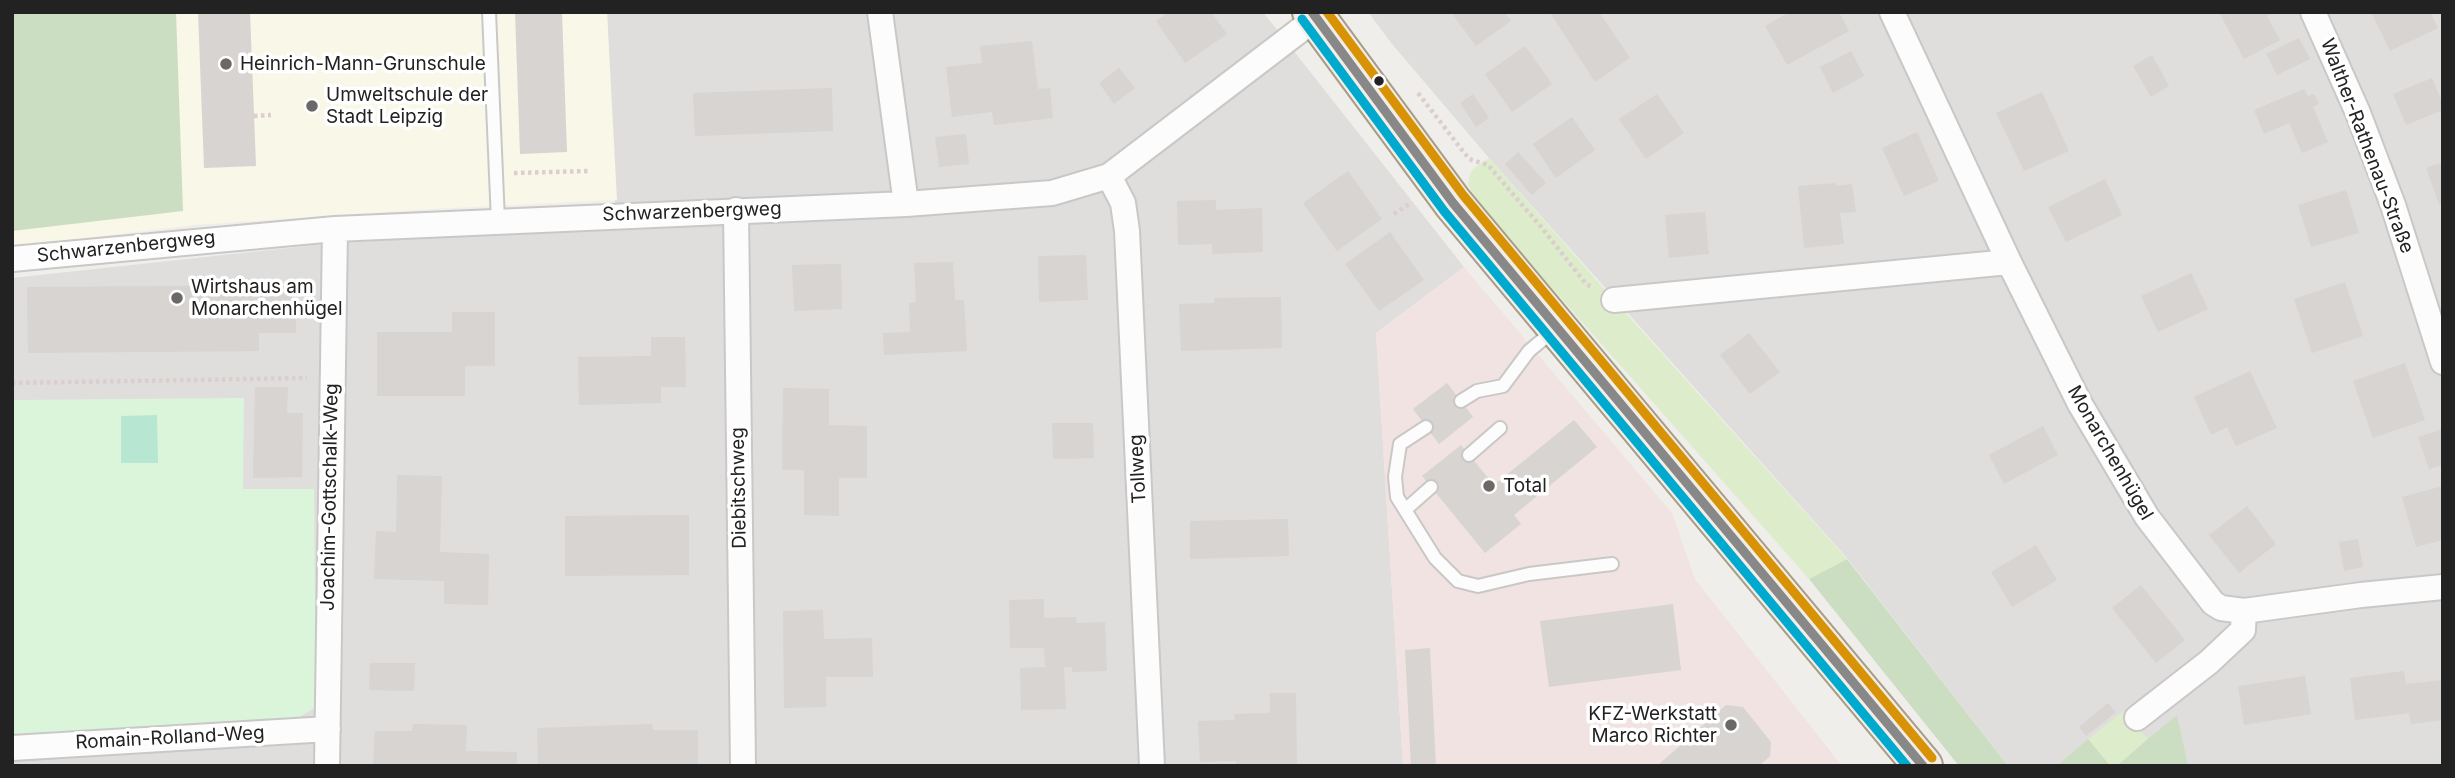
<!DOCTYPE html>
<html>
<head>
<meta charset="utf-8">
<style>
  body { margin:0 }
  #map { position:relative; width:2455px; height:778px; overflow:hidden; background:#f0eeeb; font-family:Inter,sans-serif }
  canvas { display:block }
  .frame { position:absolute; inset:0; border:14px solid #222; pointer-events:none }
</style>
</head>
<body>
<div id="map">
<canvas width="2455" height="778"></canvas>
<div class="frame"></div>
</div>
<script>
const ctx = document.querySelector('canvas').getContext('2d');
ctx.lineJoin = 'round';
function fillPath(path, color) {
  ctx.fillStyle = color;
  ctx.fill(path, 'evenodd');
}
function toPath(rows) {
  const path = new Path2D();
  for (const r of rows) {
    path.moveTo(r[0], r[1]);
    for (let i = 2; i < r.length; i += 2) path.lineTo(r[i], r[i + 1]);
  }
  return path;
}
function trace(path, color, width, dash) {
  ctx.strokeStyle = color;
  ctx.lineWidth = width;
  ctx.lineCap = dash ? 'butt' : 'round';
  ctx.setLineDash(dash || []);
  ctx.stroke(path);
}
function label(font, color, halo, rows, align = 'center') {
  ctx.font = font + ' Inter,sans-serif';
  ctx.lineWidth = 7;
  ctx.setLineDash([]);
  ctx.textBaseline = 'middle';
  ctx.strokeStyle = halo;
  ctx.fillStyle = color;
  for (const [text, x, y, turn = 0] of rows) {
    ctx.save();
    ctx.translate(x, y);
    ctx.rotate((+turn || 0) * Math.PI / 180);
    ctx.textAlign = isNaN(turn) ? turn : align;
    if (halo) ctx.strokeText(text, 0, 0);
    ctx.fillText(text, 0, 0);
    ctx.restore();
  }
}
fillPath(toPath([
  [607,12,1263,12,1464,267,1376,333,1403,766,12,766,12,278,334,243,616,228],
  [1368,12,2443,12,2443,766,2008,766,1847,558,1489,158,1392,44]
]), '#dfdedc');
fillPath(toPath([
  [1464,267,1672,513,1695,579,1842,766,1403,766,1376,333]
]), '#f1e3e1');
fillPath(toPath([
  [12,12,607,12,617,200,433,209,194,225,12,247]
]), '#f8f7e8');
fillPath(toPath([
  [1489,158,1614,300,1847,559,1809,579,1476,202,1468,184,1470,174,1474,168],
  [2123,711,2148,739,2117,766,2110,766,2088,739]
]), '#ddeccb');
fillPath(toPath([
  [12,12,176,12,183,211,12,231],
  [1847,559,2008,766,1959,766,1809,579],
  [2177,715,2188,766,2117,766,2148,739],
  [2088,739,2110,766,2057,766]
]), '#cbdec1');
fillPath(toPath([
  [244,398,243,489,314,489,316,707,296,719,12,736,12,400]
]), '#daf5da');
fillPath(toPath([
  [157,415,158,463,121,463,121,416]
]), '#b7e6d2');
fillPath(toPath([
  [198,12,250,12,256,166,204,168],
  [515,12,562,12,567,152,520,154],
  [1169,12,1211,12,1227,34,1185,63,1156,21],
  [1451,12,1504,12,1511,21,1476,46],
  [1554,12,1599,12,1630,58,1595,82,1551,14],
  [1790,12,1839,12,1849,31,1787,65,1765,26],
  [2219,12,2275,12,2267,16,2280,40,2244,59],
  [2371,12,2430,12,2438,28,2390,51],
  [2299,38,2310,59,2277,75,2266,54],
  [1032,41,1038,89,1050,88,1053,118,994,125,992,112,952,117,946,67,982,63,980,46],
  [1525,46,1552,84,1512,112,1485,74],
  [1851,51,1864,76,1833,93,1820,67],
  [2152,55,2169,86,2151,97,2133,66],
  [1119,68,1135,88,1114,104,1099,83],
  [2432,78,2443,104,2443,110,2406,125,2393,94],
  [832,88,833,131,695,136,693,93],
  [2304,89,2308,96,2314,94,2319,104,2313,107,2328,142,2302,153,2289,123,2264,134,2254,110],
  [2042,92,2069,151,2024,171,1996,113],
  [1473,94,1489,118,1476,127,1460,103],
  [1657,94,1684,133,1646,159,1619,119],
  [1572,117,1595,150,1556,178,1533,144],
  [1917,132,1939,181,1904,196,1882,148],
  [966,134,969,164,939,167,935,137],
  [1518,152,1546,183,1532,195,1505,164],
  [2443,162,2443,203,2439,204,2426,168],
  [1348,171,1382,219,1337,251,1303,203],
  [2105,179,2122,215,2066,242,2048,207],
  [1836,183,1836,186,1852,184,1856,212,1840,213,1844,244,1804,248,1798,186],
  [2346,190,2359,233,2311,247,2298,205],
  [1216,200,1216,210,1262,208,1263,252,1212,254,1212,244,1178,245,1177,201],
  [1705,212,1709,254,1669,258,1665,215],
  [1390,232,1424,280,1379,311,1345,264],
  [1086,255,1088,300,1039,302,1038,256],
  [953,262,955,300,964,300,967,351,884,355,883,333,910,332,909,303,916,302,914,263],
  [841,264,842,309,794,311,792,265],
  [2191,273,2208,309,2158,332,2141,296],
  [2345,282,2363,336,2312,353,2294,299],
  [295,285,296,333,259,333,259,351,28,353,27,287],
  [1281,297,1282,348,1181,351,1179,304,1214,303,1214,298],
  [452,312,495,312,495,366,465,366,465,396,377,396,377,332,452,332],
  [1749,333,1780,372,1750,394,1720,355],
  [651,337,685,337,686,387,661,387,661,403,579,405,578,357,651,356],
  [2405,363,2425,420,2373,438,2353,381],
  [2250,371,2277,428,2236,446,2227,427,2211,435,2194,397],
  [1447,383,1473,417,1439,444,1413,409],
  [255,387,288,387,287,413,303,413,302,477,253,478],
  [783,388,829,389,829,425,867,426,867,478,839,478,839,516,804,515,804,470,782,470],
  [1574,420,1597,447,1514,515,1521,524,1485,553,1422,476,1461,445,1494,485],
  [1052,423,1093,423,1094,458,1053,459],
  [2043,426,2058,455,2004,484,1989,455],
  [2443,429,2443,465,2429,469,2418,437],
  [397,475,442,476,440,552,489,554,488,605,444,604,444,581,374,579,376,531,396,532],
  [2443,486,2443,540,2416,547,2402,497],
  [2247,506,2276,544,2239,573,2209,535],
  [689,515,689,575,565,576,565,516],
  [1288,519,1289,556,1190,559,1190,521],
  [2358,539,2363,567,2344,571,2339,542],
  [2036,545,2057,580,2012,607,1991,572],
  [2141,585,2185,640,2156,663,2112,608],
  [1044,599,1044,618,1076,617,1077,623,1105,622,1107,671,1072,672,1072,667,1064,667,1066,709,1021,710,1020,668,1045,667,1044,648,1010,648,1009,600],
  [1673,604,1681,670,1549,687,1540,621],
  [823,610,824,639,872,638,873,677,826,677,826,707,784,708,783,611],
  [1430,648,1436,766,1411,766,1405,650],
  [370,663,415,663,414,691,369,690],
  [2404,671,2406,684,2443,680,2443,720,2411,724,2409,713,2355,720,2350,678],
  [2305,676,2311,714,2244,725,2238,686],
  [1270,693,1296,693,1297,766,1236,766,1236,761,1200,762,1198,721,1235,720,1234,714,1270,713],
  [2108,703,2116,712,2086,736,2079,727],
  [1726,705,1743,707,1771,742,1770,756,1759,766,1657,766],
  [413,724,467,725,466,751,517,752,517,766,373,766,375,731,412,731],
  [652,724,653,730,698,730,698,766,538,766,537,728]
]), '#d7d4d2');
const service = toPath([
  [489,12,498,221],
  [1461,401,1477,391,1503,386,1529,351,1553,331],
  [1426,427,1400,444,1395,477,1397,497,1435,558,1458,581,1478,586,1529,574,1612,564],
  [1469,455,1500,428],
  [1405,510,1431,487]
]);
const minor = toPath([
  [880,12,906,204],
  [1892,12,2009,262,2080,404,2147,517,2213,603,2221,608,2244,611,2361,595,2443,587],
  [2313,12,2358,113,2393,205,2443,362],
  [1109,176,1123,203,1127,231,1152,766],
  [736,210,743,766],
  [12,259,335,229,906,204,1052,193,1109,176,1316,18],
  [1614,300,2009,262],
  [2137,718,2209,662,2243,630,2244,611],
  [12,748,328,729],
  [327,766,335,229]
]);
const primary = toPath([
  [1312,12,1453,203,1923,766]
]);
trace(service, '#c9c8c7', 16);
trace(minor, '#c9c8c7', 28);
trace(primary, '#a79c86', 42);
trace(toPath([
  [1418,93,1469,159,1488,165,1542,228,1586,284,1592,287],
  [254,116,271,115],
  [514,173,589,171],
  [1394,214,1411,203],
  [12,383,307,378]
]), '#dccecd', 4.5, [3.5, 3.5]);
trace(service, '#fdfcfc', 12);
trace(minor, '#fdfcfc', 24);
trace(primary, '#f3ede7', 38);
trace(toPath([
  [1312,12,1453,203,1923,766]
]), '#888', 9);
trace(toPath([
  [1302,19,1444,211,1907,766]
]), '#00a9ce', 9);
trace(toPath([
  [1327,12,1463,195,1932,758]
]), '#d79205', 9);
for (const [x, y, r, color] of [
  [226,64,7,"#6a6968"],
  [1379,81,6,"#222"],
  [312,106,7,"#6a6968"],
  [177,298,7,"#6a6968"],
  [1489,486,7,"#6a6968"],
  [1731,725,7,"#6a6968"]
]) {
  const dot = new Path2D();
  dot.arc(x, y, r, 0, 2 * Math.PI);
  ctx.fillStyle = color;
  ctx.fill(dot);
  trace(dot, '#fff', 2.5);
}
label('19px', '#222', '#fff', [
  ["Heinrich-Mann-Grunschule",240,64],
  ["Umweltschule der",326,95],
  ["Stadt Leipzig",326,117],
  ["Wirtshaus am",191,287],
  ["Monarchenhügel",191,309],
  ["Total",1503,486],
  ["KFZ-Werkstatt",1717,714,"right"],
  ["Marco Richter",1717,736,"right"]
], 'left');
label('19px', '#222', '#fff', [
  ["Walther-Rathenau-Straße",2367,146,69],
  ["Schwarzenbergweg",692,212,-2],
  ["Schwarzenbergweg",126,247,-6],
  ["Monarchenhügel",2110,453,60],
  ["Tollweg",1138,469,-93],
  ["Diebitschweg",739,488,-91],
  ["Joachim-Gottschalk-Weg",330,497,-89],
  ["Romain-Rolland-Weg",170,738,-3]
]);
</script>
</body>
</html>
